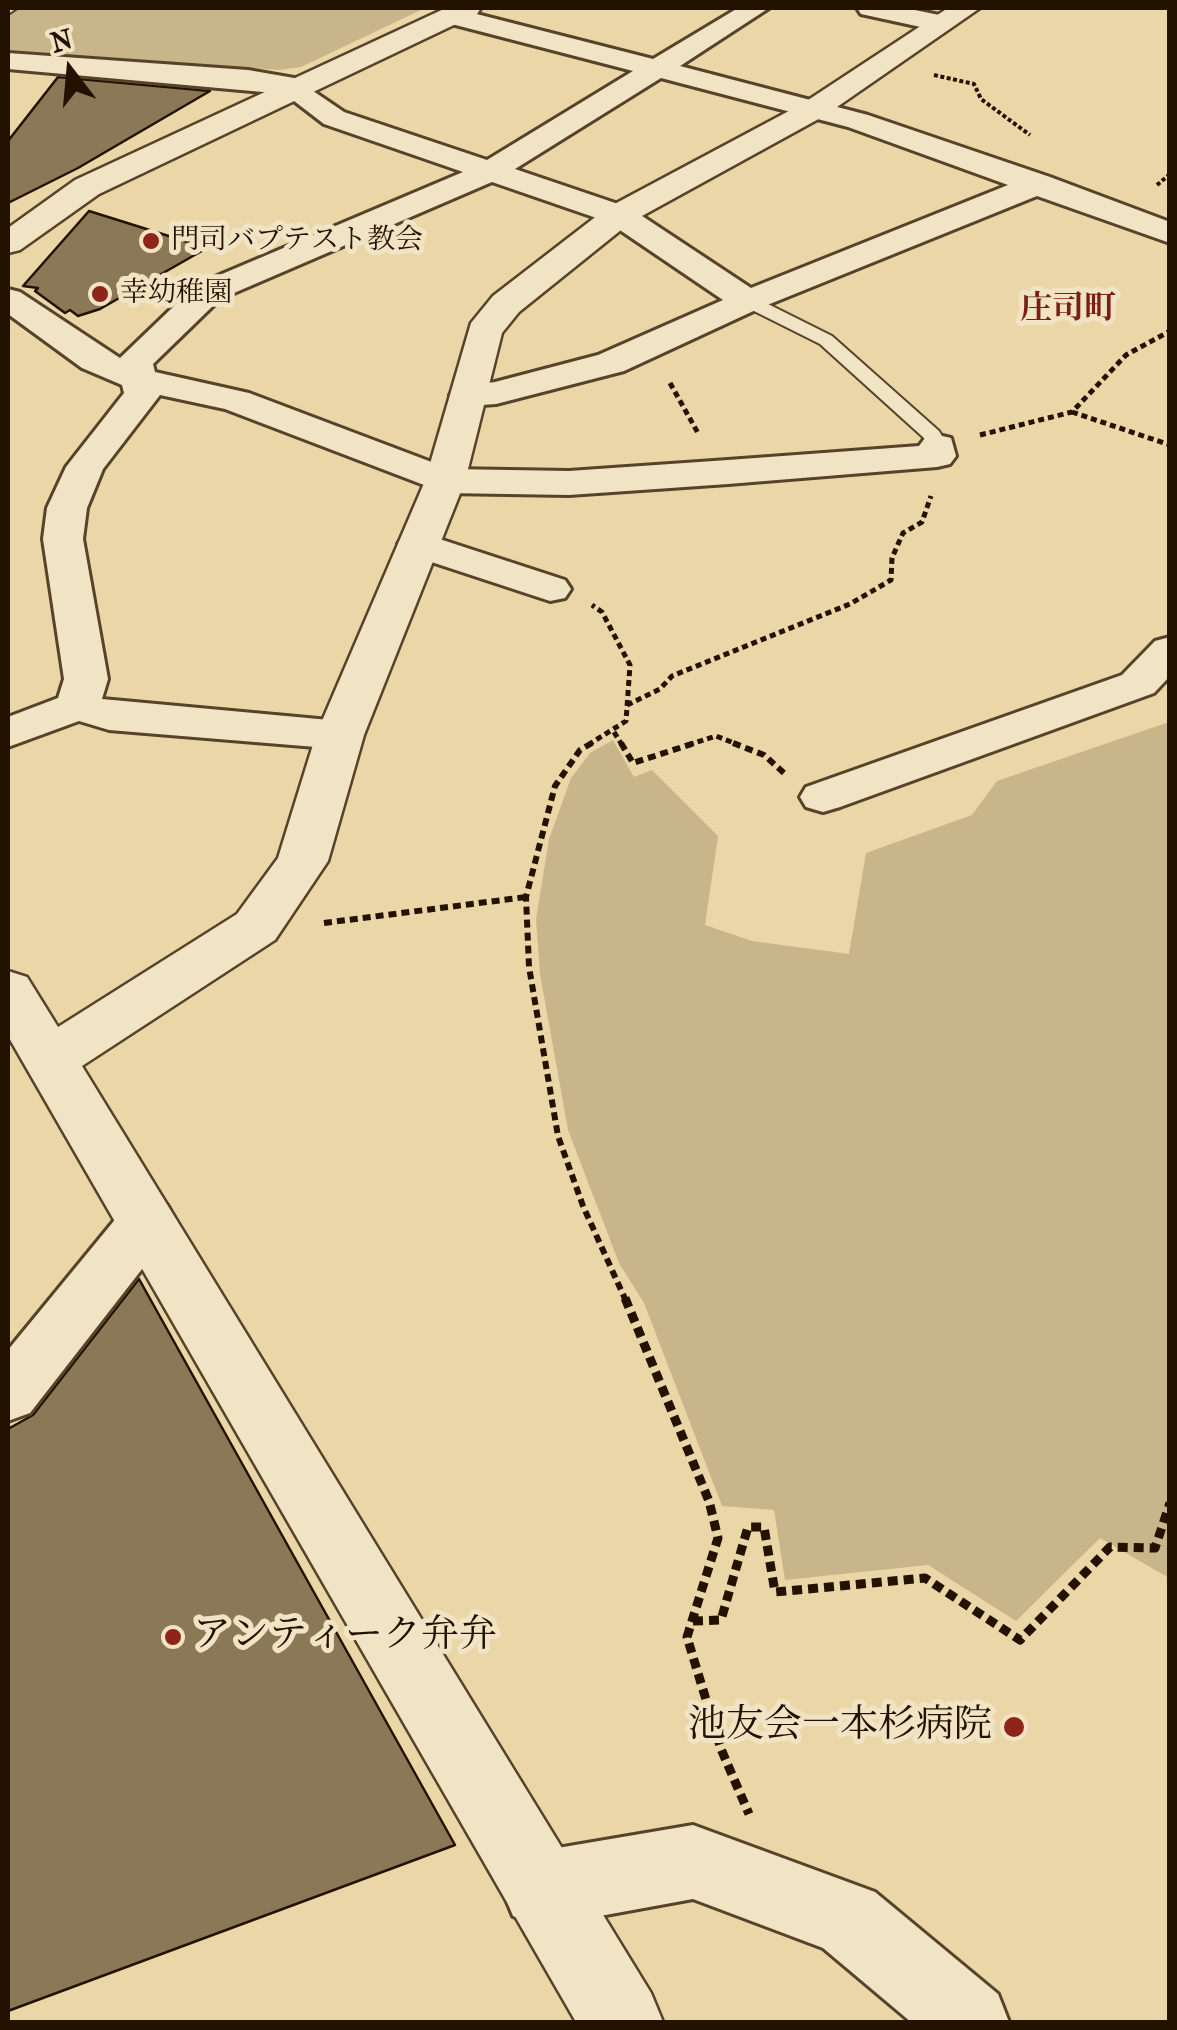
<!DOCTYPE html>
<html>
<head>
<meta charset="utf-8">
<style>
  body { margin:0 }
  #map { position:relative; width:1177px; height:2030px; overflow:hidden; background:#ead6a6; font-family:"IM FELL French Canon",serif }
  canvas { display:block }
  .frame { position:absolute; inset:0; border:10px solid #241200; pointer-events:none }
  .north { position:absolute; left:20px; top:20px; width:100px; height:100px; -webkit-text-stroke:8px #f1e4c5; paint-order:stroke; rotate:344deg; font-size:28px; font-weight:700; line-height:40px; text-align:center; color:#241200 }
  .north::after { content:''; display:block; margin:auto; width:35px; height:45px; background:#241200; clip-path:polygon(50% 0,100% 100%,50% 72%,0 100%) }
</style>
</head>
<body>
<div id="map">
<canvas width="1177" height="2030"></canvas>
<div class="frame"></div>
<div class="north">N</div>
</div>
<script>
const ctx = document.querySelector('canvas').getContext('2d');
ctx.lineJoin = 'round';
function fillPath(path, color) {
  ctx.fillStyle = color;
  ctx.fill(path, 'evenodd');
}
function toPath(rows) {
  const path = new Path2D();
  for (const r of rows) {
    path.moveTo(r[0], r[1]);
    for (let i = 2; i < r.length; i += 2) path.lineTo(r[i], r[i + 1]);
  }
  return path;
}
function trace(path, color, width, dash) {
  ctx.strokeStyle = color;
  ctx.lineWidth = width;
  ctx.lineCap = dash ? 'butt' : 'round';
  ctx.setLineDash(dash || []);
  ctx.stroke(path);
}
function label(font, color, halo, rows, align = 'center') {
  ctx.font = font + ' "IM FELL French Canon","Noto Serif JP",serif';
  ctx.lineWidth = 10;
  ctx.setLineDash([]);
  ctx.textBaseline = 'middle';
  ctx.strokeStyle = halo;
  ctx.fillStyle = color;
  for (const [text, x, y, turn = 0] of rows) {
    ctx.save();
    ctx.translate(x, y);
    ctx.rotate((+turn || 0) * Math.PI / 180);
    ctx.textAlign = isNaN(turn) ? turn : align;
    if (halo) ctx.strokeText(text, 0, 0);
    ctx.fillText(text, 0, 0);
    ctx.restore();
  }
}
fillPath(toPath([
  [8,8,425,8,301,67,279,70,8,51],
  [1169,722,1169,1578,1100,1538,1016,1621,928,1565,785,1580,774,1510,722,1506,644,1303,619,1263,568,1130,540,974,536,919,549,839,571,778,590,753,613,740,634,777,652,770,718,836,705,925,752,941,849,954,866,853,972,815,997,781]
]), '#c8b58a');
const building = toPath([
  [58,77,210,91,78,168,8,203,8,141,58,77],
  [89,211,207,248,100,309,78,316,70,310,65,313,35,291,38,288,23,286,89,211],
  [139,1279,455,1845,8,2011,8,1429,33,1415,139,1279]
]);
fillPath(building, '#8b7856');
trace(building, '#241200', 2.5);
const service = toPath([
  [8,8,17,8,8,14,8,8],
  [742,297,754,297,832,336,939,431,948,446,945,450,931,450,924,438,820,344,742,305,742,297]
]);
const minor = toPath([
  [453,8,653,59,738,8,769,8,680,66,868,115,1050,177,1170,222,1170,243,1037,196,760,308,624,371,496,404,468,406,455,403,450,395,455,387,495,382,598,355,723,300,608,222,492,182,220,299,153,364,155,372,249,393,450,469,569,471,728,460,919,446,925,438,938,435,951,438,956,456,950,464,937,467,728,484,569,495,445,493,225,409,160,395,103,469,87,508,83,539,108,679,102,699,340,721,356,725,363,735,356,745,340,749,109,730,79,721,8,747,8,717,58,698,64,679,43,539,47,508,66,467,124,393,122,385,82,368,8,314,8,289,20,292,120,358,196,285,463,172,324,124,285,94,8,69,8,53,248,70,294,78,344,112,487,160,633,71,444,22,440,16,444,10,453,8],
  [661,78,848,127,1008,185,751,288,630,208,515,169,661,78],
  [857,8,905,8,949,17,952,23,939,31,861,14,857,8],
  [418,532,565,580,571,589,565,598,550,601,404,553,398,544,404,535,418,532],
  [1170,637,1170,676,1154,693,840,807,823,812,806,807,800,797,806,787,1122,675,1155,641,1170,637],
  [147,1198,167,1205,176,1221,167,1237,30,1413,8,1421,8,1350,127,1205,147,1198],
  [693,1825,875,1892,998,1994,1009,2022,911,2022,823,1948,693,1899,540,1927,513,1916,502,1889,513,1862,540,1851,693,1825]
]);
const tertiary = toPath([
  [446,8,481,8,477,14,99,194,20,250,8,253,8,228,75,180,446,8],
  [948,8,980,8,824,116,631,222,519,312,502,333,465,481,364,735,328,861,275,940,82,1066,651,1993,663,2022,576,2022,8,1036,8,971,27,977,58,1027,237,914,278,858,316,735,425,481,471,323,493,296,607,208,802,104,948,8]
]);
trace(service, '#56432a', 4);
trace(minor, '#56432a', 6);
trace(tertiary, '#56432a', 5);
trace(toPath([
  [934,75,974,84,981,99,1030,135],
  [1157,185,1170,174]
]), '#241200', 4, [4, 2.5]);
trace(toPath([
  [670,383,698,433],
  [1072,412,1170,445],
  [980,435,1072,412,1126,355,1170,331],
  [627,705,660,689,672,676,850,604,891,580,892,558,903,533,922,522,931,496],
  [614,732,622,745],
  [588,745,626,721,630,665,602,612,592,605],
  [688,745,716,736,739,745]
]), '#241200', 5, [6, 4]);
trace(toPath([
  [592,743,580,750,555,786,526,897,529,967,558,1136,583,1206,626,1301],
  [621,743,633,763,695,743],
  [733,743,764,755,784,773],
  [324,923,526,897]
]), '#241200', 6, [8, 5]);
trace(toPath([
  [625,1298,709,1501,718,1538,687,1637,721,1749,749,1814],
  [693,1621,721,1620,748,1527,764,1527,775,1592,925,1578,1020,1640,1110,1547,1155,1548,1170,1503]
]), '#241200', 9, [10, 6]);
fillPath(service, '#f1e4c5');
fillPath(minor, '#f1e4c5');
fillPath(tertiary, '#f1e4c5');
for (const [x, y, r, color] of [
  [151,241,10,"#8f2418"],
  [100,294,10,"#8f2418"],
  [173,1637,10,"#8f2418"],
  [1014,1727,12,"#8f2418"]
]) {
  const dot = new Path2D();
  dot.arc(x, y, r, 0, 2 * Math.PI);
  ctx.fillStyle = color;
  ctx.fill(dot);
  trace(dot, '#f1e4c5', 4);
}
label('28px', '#241200', '#f1e4c5', [
  ["門司バプテスト教会",171,241],
  ["幸幼稚園",120,294]
], 'left');
label('bold 32px', '#7a1f14', '#f1e4c5', [
  ["庄司町",1068,310]
]);
label('38px', '#241200', '#f1e4c5', [
  ["アンティーク弁弁",193,1637],
  ["池友会一本杉病院",992,1727,"right"]
], 'left');
</script>
</body>
</html>
